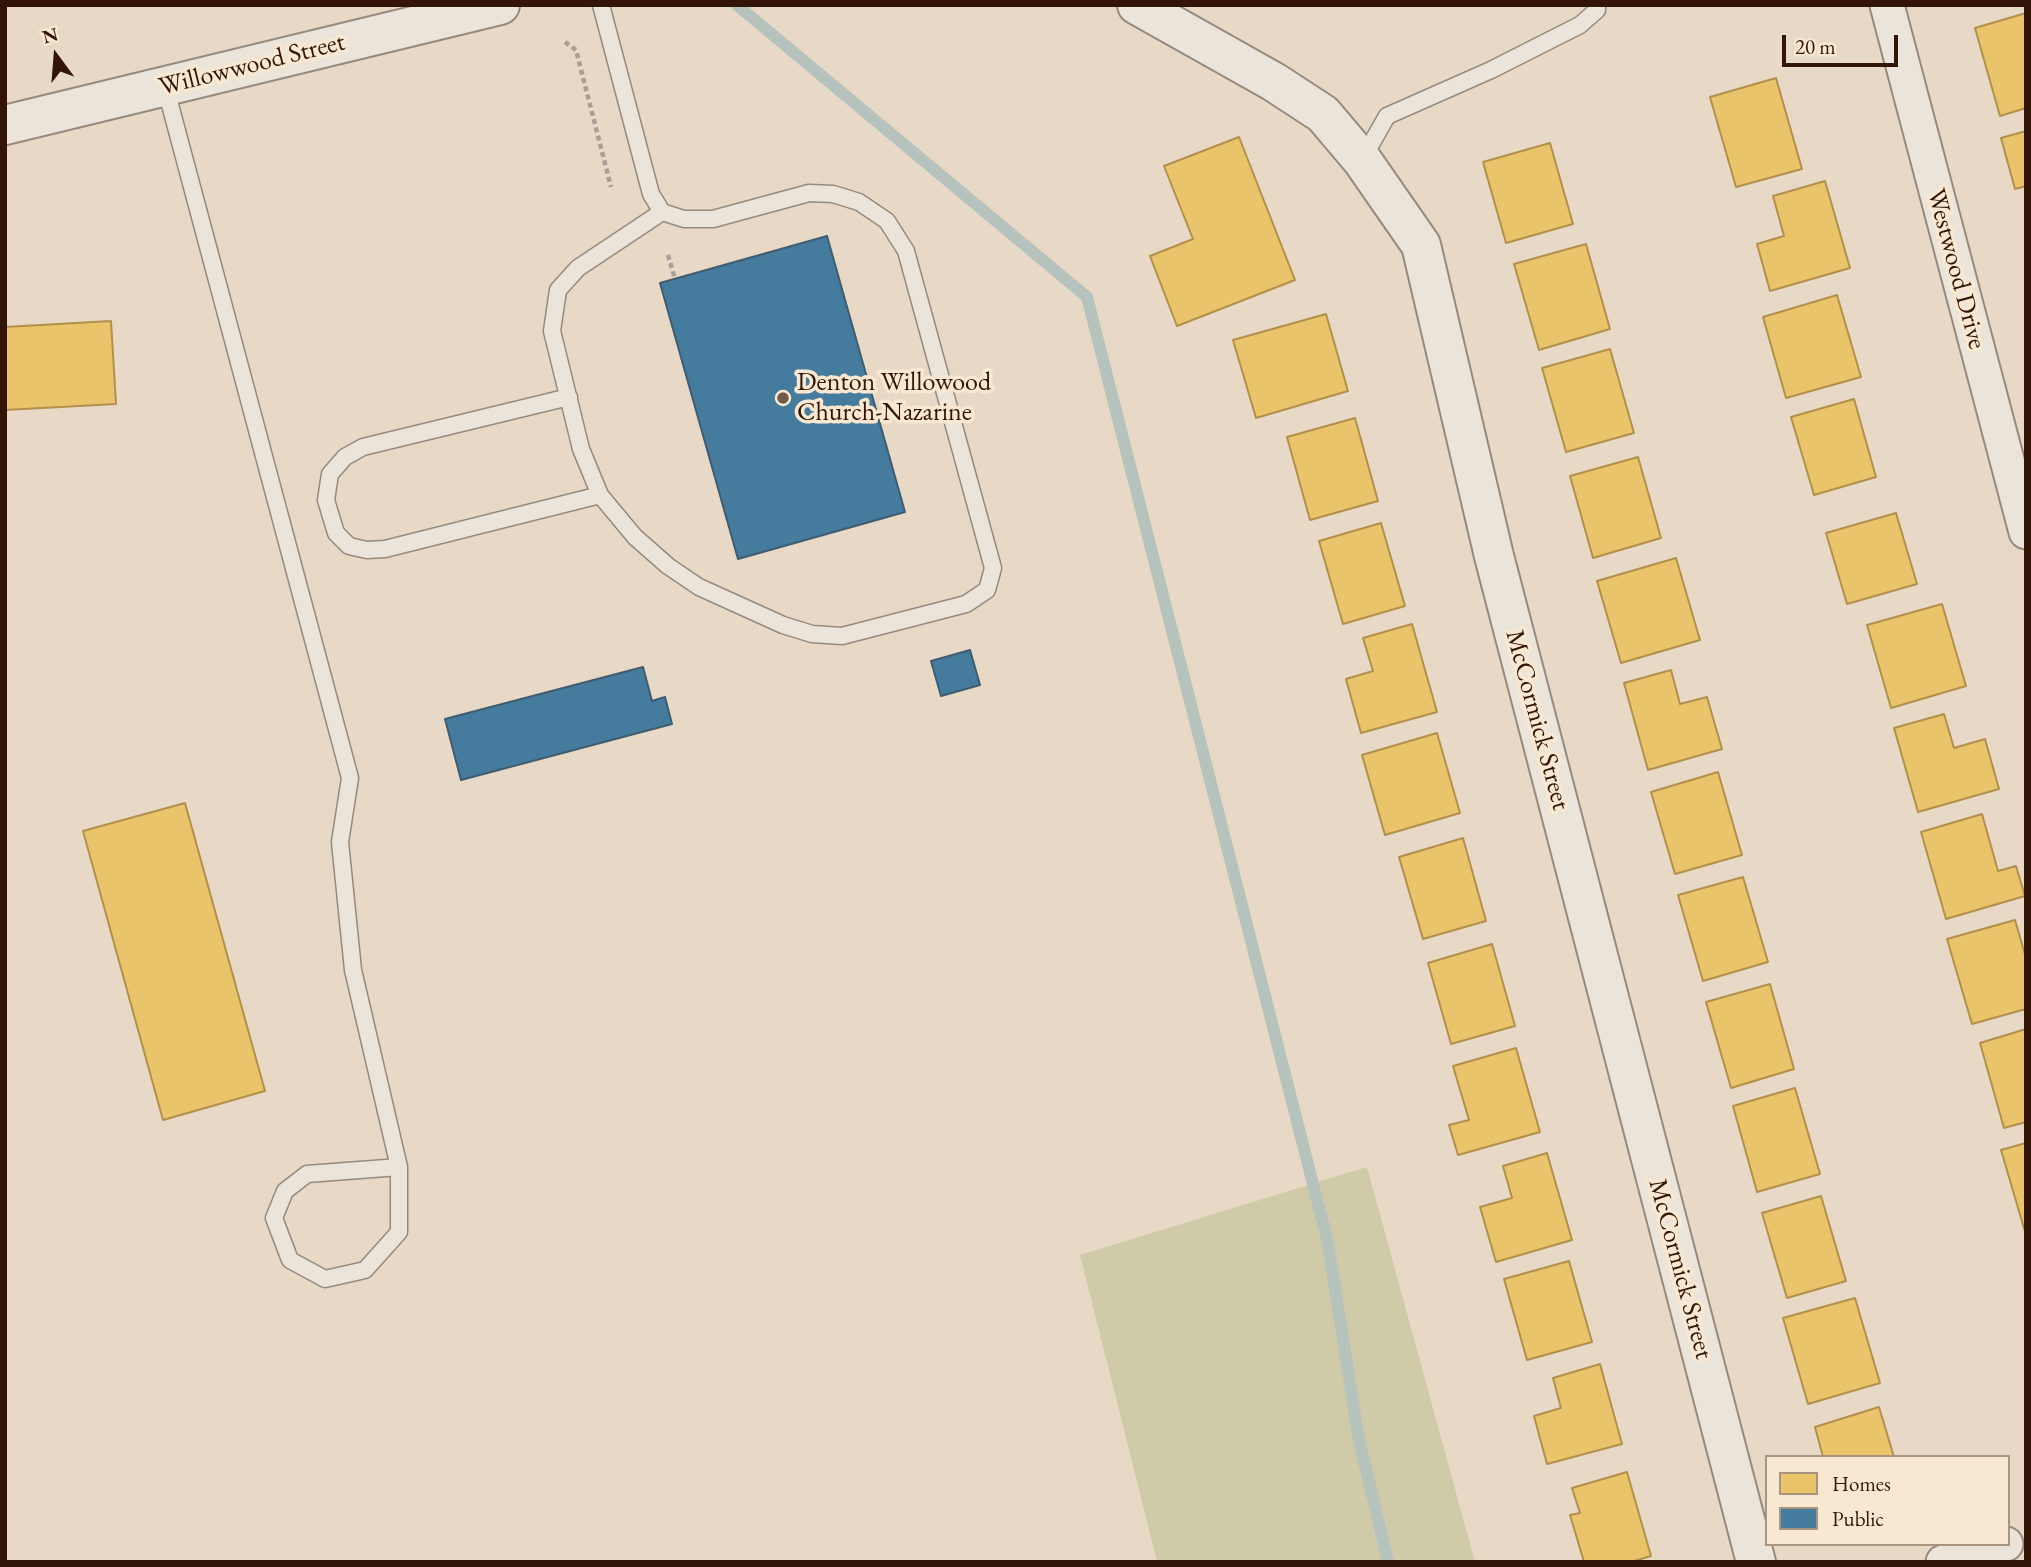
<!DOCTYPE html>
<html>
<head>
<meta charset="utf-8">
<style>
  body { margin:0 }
  #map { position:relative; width:2031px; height:1567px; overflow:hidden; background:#e7d9c6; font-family:"EB Garamond",serif }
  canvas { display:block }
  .frame { position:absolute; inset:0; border:7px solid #321507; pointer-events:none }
  .legend { position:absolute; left:1765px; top:1455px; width:245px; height:91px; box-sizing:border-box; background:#f8e8d1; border:2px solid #a99480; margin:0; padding:9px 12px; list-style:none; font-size:21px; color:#321507 }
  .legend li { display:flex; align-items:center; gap:14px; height:35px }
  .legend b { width:35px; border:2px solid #a99480 }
  .north { position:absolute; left:21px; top:21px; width:70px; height:70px; -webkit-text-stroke:5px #f8e8d1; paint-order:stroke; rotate:344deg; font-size:19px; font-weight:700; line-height:28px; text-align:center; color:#321507 }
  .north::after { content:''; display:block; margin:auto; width:24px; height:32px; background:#321507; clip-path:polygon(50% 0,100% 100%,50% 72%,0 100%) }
  .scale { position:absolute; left:1782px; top:35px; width:116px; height:32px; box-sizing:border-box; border:4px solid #321507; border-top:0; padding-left:9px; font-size:21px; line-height:24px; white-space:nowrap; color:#321507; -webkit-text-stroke:5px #f8e8d1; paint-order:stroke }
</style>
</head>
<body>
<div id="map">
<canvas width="2031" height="1567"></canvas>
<div class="frame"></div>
<ul class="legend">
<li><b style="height:19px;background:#e9c46a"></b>Homes</li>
<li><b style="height:19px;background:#457b9d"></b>Public</li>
</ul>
<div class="north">N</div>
<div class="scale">20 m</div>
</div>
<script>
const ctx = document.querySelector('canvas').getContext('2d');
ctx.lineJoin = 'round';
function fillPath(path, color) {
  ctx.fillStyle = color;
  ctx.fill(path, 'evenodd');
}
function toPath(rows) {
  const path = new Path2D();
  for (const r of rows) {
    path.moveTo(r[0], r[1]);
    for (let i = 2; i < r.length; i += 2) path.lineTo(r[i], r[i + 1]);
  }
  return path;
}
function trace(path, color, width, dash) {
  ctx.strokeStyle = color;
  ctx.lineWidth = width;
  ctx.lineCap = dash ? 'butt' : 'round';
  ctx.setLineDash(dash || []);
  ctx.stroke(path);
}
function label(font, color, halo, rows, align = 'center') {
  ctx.font = font + ' "EB Garamond",serif';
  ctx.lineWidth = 7;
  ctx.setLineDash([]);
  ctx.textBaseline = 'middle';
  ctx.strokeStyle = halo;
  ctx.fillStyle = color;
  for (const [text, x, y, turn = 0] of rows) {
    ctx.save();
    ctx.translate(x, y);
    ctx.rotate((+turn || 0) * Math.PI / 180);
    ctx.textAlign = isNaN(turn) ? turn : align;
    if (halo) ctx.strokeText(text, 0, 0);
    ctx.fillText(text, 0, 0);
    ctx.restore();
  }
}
fillPath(toPath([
  [1367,1167,1475,1562,1157,1562,1080,1255]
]), '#cfcba8');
const homes = toPath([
  [2026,13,2026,108,2000,116,1975,28,2026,13],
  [1776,78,1802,169,1736,187,1710,97,1776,78],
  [2026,131,2026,186,2015,189,2001,138,2026,131],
  [1239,137,1295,280,1177,326,1150,256,1193,239,1164,166,1239,137],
  [1550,143,1573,224,1506,243,1483,162,1550,143],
  [1825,181,1850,268,1770,291,1757,244,1784,236,1773,196,1825,181],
  [1586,244,1610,329,1539,350,1514,264,1586,244],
  [1837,295,1861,377,1786,398,1763,317,1837,295],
  [1326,314,1348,391,1256,418,1233,340,1326,314],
  [111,321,116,404,5,410,5,327,111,321],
  [1610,349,1634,433,1566,452,1542,368,1610,349],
  [1854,399,1876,477,1814,495,1791,417,1854,399],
  [1355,418,1378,501,1310,520,1287,437,1355,418],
  [1638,457,1661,538,1593,558,1570,476,1638,457],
  [1896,513,1917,584,1847,604,1826,533,1896,513],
  [1381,523,1405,606,1343,624,1319,541,1381,523],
  [1676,558,1700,640,1621,663,1597,581,1676,558],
  [1942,604,1966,686,1891,708,1867,625,1942,604],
  [1412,624,1437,712,1361,733,1346,679,1373,671,1363,638,1412,624],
  [1671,670,1680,704,1707,697,1722,749,1648,770,1624,683,1671,670],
  [1944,714,1954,748,1985,739,1999,789,1918,812,1894,728,1944,714],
  [1437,733,1460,813,1385,835,1362,755,1437,733],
  [1718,772,1742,855,1675,874,1651,792,1718,772],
  [185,803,265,1091,163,1120,83,831,185,803],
  [1982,814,1998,871,2016,866,2025,896,1946,919,1921,832,1982,814],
  [1463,838,1486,921,1423,939,1399,857,1463,838],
  [1743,877,1768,962,1703,981,1678,895,1743,877],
  [2015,920,2026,958,2026,1009,1972,1024,1947,939,2015,920],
  [1492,944,1515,1026,1451,1044,1428,963,1492,944],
  [1770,984,1794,1069,1731,1088,1706,1002,1770,984],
  [2026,1029,2026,1122,2004,1128,1980,1043,2026,1029],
  [1516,1048,1540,1132,1458,1155,1449,1125,1469,1120,1453,1066,1516,1048],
  [1795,1088,1820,1174,1757,1192,1733,1106,1795,1088],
  [2026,1143,2026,1235,2001,1150,2026,1143],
  [1547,1153,1572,1240,1496,1262,1480,1207,1512,1198,1503,1166,1547,1153],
  [1821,1196,1846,1281,1787,1298,1762,1213,1821,1196],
  [1569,1261,1592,1342,1527,1360,1504,1279,1569,1261],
  [1855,1298,1880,1383,1808,1404,1783,1318,1855,1298],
  [1600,1364,1622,1444,1547,1464,1534,1416,1561,1408,1553,1378,1600,1364],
  [1879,1407,1894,1457,1823,1457,1815,1427,1879,1407],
  [1627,1472,1651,1556,1631,1562,1584,1562,1570,1515,1580,1513,1572,1488,1627,1472]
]);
fillPath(homes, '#e9c46a');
trace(homes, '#b2904c', 2);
const public = toPath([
  [827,236,905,512,738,559,660,283,827,236],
  [970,650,980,685,941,696,931,661,970,650],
  [643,667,652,701,665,697,672,724,461,780,445,719,643,667]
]);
fillPath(public, '#457b9d');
trace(public, '#3f5c70', 2);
trace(toPath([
  [737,5,1087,297,1328,1243,1358,1435,1388,1562]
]), '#b5c3bc', 12);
const service = toPath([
  [601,5,651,194,662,212,684,219,713,219,809,193,833,194,859,202,887,221,906,251,993,568,987,590,966,604,842,636,812,634,783,625,699,587,668,566,635,537,600,495,581,449,552,331,558,290,578,268,662,212],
  [165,86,350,778,340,842,353,970,399,1167,399,1232,365,1270,325,1279,290,1260,274,1218,285,1191,307,1174,399,1167],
  [1362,160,1387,116,1491,70,1580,25,1597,10,1597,5],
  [569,397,363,447,345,457,330,474,326,500,336,533,349,546,367,550,385,549,600,495]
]);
const minor = toPath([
  [1887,5,2026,532],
  [1943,1562,2006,1544]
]);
const tertiary = toPath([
  [1137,5,1274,82,1323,114,1362,160,1421,245,1494,556,1756,1562],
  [5,125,500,5]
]);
trace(service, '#968a7e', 19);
trace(minor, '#968a7e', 37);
trace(tertiary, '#968a7e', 42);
trace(toPath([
  [565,42,576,50,611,187],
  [668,255,675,279]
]), '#a79e96', 4.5, [5, 3.5]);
trace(service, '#eae4da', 16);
trace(minor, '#eae4da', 33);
trace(tertiary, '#eae4da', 38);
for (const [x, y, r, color] of [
  [783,398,7,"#715a4a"]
]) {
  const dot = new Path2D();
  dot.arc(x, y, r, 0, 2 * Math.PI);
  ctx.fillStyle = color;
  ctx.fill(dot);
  trace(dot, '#f8e8d1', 2.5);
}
label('26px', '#321507', '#f8e8d1', [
  ["Willowwood Street",252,65,-14],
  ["Westwood Drive",1956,269,75],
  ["McCormick Street",1537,720,75],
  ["McCormick Street",1680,1269,75]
]);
label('26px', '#321507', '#f8e8d1', [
  ["Denton Willowood",797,383],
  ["Church-Nazarine",797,413]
], 'left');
</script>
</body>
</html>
